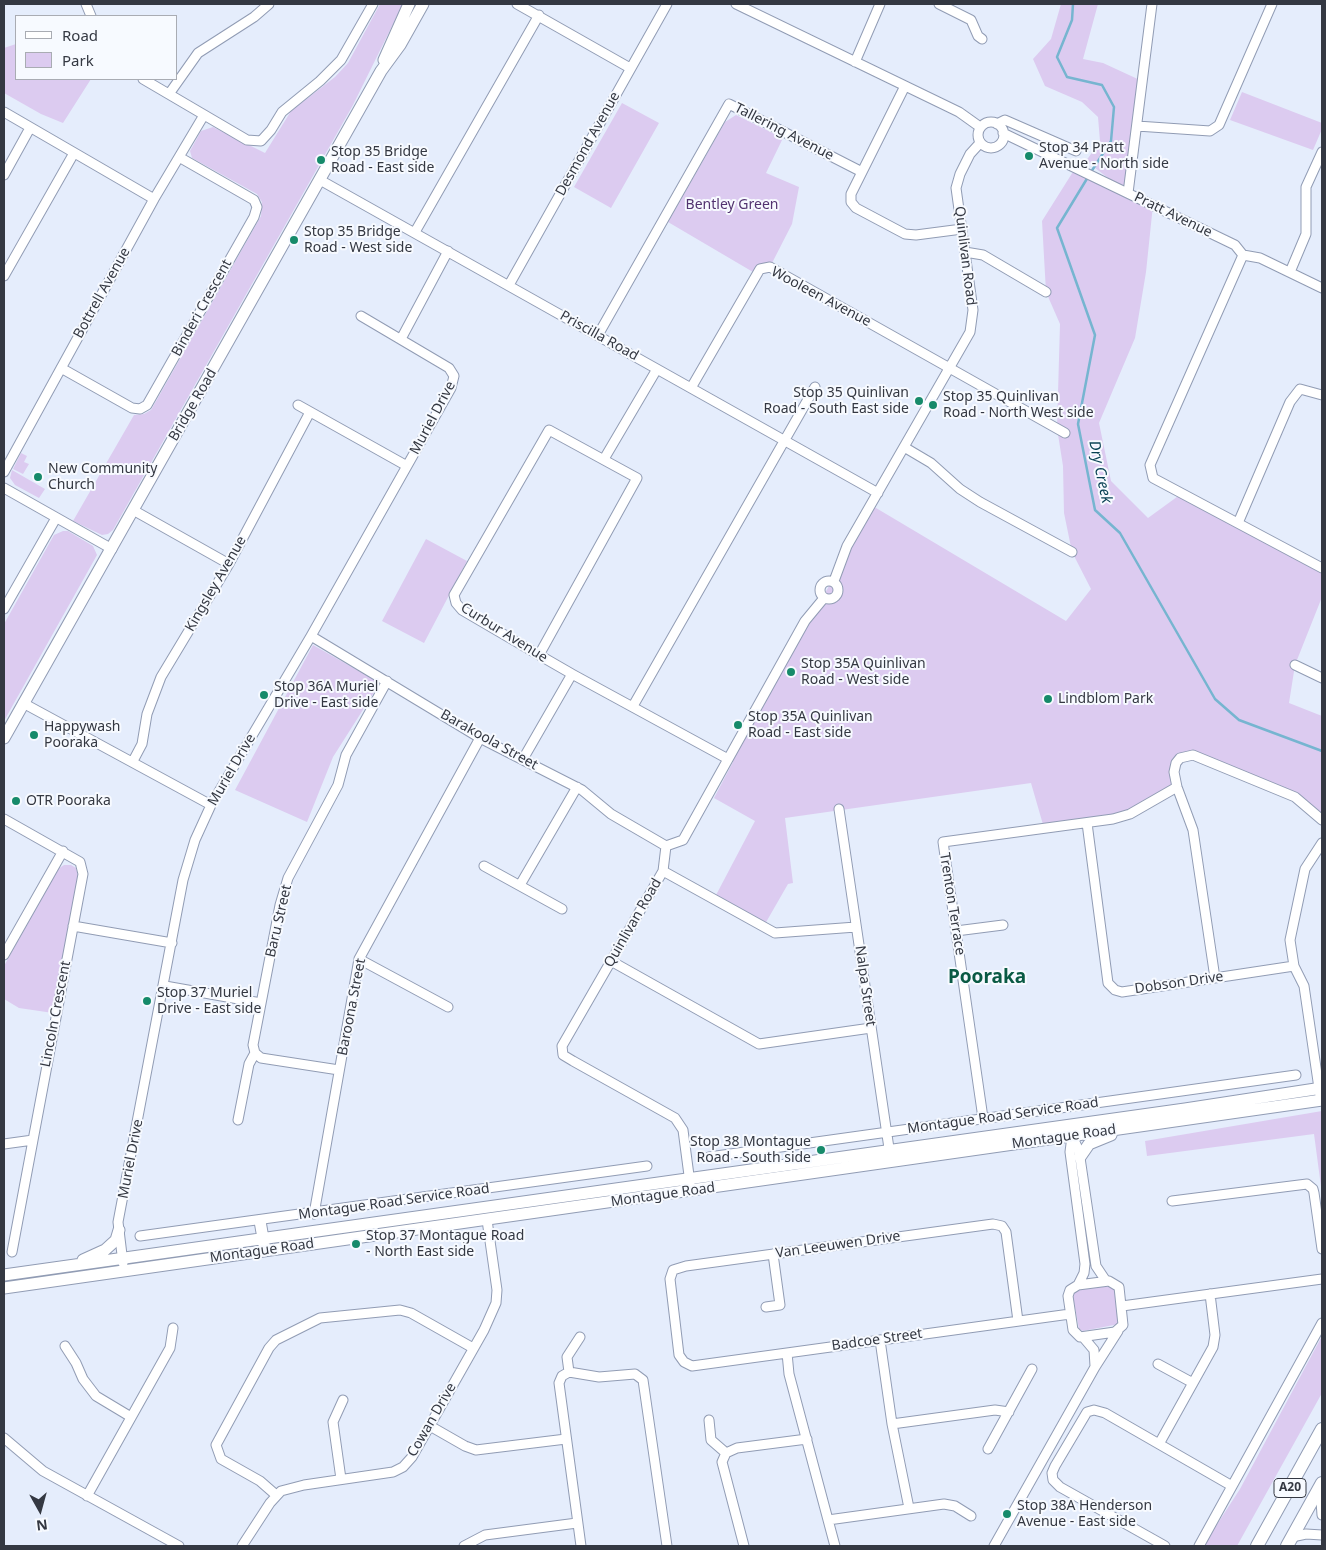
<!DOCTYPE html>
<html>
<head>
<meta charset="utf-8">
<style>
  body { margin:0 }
  #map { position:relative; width:1326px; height:1550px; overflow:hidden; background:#e5edfc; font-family:"Noto Sans",sans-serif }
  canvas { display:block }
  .frame { position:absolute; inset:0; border:5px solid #343842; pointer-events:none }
  .legend { position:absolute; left:15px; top:15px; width:162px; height:65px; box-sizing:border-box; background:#f7faff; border:1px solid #a9acb3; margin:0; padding:6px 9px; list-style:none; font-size:15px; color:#343842 }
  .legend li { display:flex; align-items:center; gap:10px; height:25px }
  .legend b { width:25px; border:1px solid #a9acb3 }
  .north { position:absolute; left:15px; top:1485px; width:50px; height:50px; -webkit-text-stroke:4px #f7faff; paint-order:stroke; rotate:173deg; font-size:14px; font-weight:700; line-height:20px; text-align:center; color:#343842 }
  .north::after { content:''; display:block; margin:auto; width:18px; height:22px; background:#343842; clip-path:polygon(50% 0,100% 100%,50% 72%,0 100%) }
</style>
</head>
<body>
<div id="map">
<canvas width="1326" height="1550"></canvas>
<div class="frame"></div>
<ul class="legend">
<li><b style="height:6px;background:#fff"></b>Road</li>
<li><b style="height:14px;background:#dccbf0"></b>Park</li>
</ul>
<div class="north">N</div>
</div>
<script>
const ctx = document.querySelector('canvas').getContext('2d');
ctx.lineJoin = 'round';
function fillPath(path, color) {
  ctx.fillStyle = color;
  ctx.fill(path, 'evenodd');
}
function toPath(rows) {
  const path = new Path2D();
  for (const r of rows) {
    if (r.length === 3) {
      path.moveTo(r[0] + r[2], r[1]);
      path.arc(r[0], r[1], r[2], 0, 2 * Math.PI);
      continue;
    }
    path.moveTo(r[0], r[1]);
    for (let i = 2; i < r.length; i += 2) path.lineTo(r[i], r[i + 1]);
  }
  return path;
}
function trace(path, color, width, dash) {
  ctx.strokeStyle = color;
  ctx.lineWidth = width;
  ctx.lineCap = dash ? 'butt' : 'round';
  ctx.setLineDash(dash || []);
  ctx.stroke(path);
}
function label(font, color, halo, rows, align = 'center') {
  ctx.font = font + ' "Noto Sans",sans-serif';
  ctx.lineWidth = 4;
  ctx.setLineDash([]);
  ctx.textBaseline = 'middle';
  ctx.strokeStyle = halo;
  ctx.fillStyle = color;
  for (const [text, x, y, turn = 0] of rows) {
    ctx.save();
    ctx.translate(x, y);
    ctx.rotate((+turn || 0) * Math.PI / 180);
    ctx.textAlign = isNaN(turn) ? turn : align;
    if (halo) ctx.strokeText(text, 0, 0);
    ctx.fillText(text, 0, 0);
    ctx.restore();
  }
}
fillPath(toPath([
  [380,4,403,4,353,105,113,530,108,534,102,535,73,521,134,415,144,414,151,410,261,216,262,202,257,194,192,158,190,151,201,131,213,127,265,153,291,111,335,77,348,63],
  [1061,4,1098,4,1083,59,1103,63,1142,81,1128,193,1153,205,1146,272,1135,338,1099,423,1111,481,1148,518,1181,494,1322,568,1322,597,1295,665,1289,703,1322,716,1322,820,1295,797,1188,756,1174,772,1177,787,1113,819,1044,828,1031,783,785,818,793,883,788,884,765,924,715,897,755,821,714,798,733,762,728,759,832,581,871,505,1066,621,1091,589,1072,552,1064,513,1063,466,1057,428,1060,324,1046,292,1042,221,1076,167,1125,191,1086,161,1100,141,1098,117,1082,102,1045,86,1033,59,1051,39],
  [16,44,16,79,91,79,63,123,41,114,4,93,4,48],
  [1242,92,1322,123,1322,129,1313,150,1230,120],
  [622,103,659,123,611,208,574,187],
  [736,115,783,138,766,173,799,187,792,224,771,265,759,267,753,272,668,222,725,122],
  [21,453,27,456,24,462,29,464,23,474,13,469],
  [12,470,45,489,39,498,15,485,10,478],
  [63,531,68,531,93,546,97,555,4,721,4,624,54,535],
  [426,539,467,561,424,643,382,621],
  [313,645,380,683,333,757,307,822,235,790],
  [64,865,71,865,76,868,78,875,53,1013,19,1008,4,999,4,966,58,869],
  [1322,1111,1322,1194,1314,1134,1147,1156,1145,1141],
  [1109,1286,1116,1290,1119,1324,1083,1331,1079,1329,1073,1297,1074,1292,1079,1289],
  [1322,1336,1322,1393,1237,1546,1203,1546,1240,1489]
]), '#dccbf0');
trace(toPath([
  [1073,4,1072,20,1057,57,1067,77,1102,85,1114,107,1111,141,1091,172],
  [1088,177,1057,228,1095,335,1078,424,1095,510,1120,533,1215,699,1239,720,1322,751]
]), '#76b5d0', 2.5);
const minor = toPath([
  [86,4,91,16],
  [517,4,630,68],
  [736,4,959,112,980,127],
  [939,4,971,20,978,36,982,39],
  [855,62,880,4],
  [143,79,247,140,261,141,271,130,282,112,320,81,341,60,373,4],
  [905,86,851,194,851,202,856,208,905,234,916,235,962,229],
  [169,94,198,53,254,17,269,4],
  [4,112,154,199],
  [991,135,13],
  [997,124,1005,120,1076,151],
  [1137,126,1210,131,1219,125,1272,4],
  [1003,133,1235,245,1243,255,1260,258,1322,288],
  [4,175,30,128],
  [320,180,878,493],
  [1128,193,1152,4],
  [415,232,539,15],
  [965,252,983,255,1046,292],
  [1243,255,1150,465,1153,478,1322,568],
  [1290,272,1306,234,1306,187,1322,152],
  [4,276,74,153],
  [509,285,667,4],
  [598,335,729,104,862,172],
  [401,339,448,251],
  [61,368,132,408,140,409,147,405,254,217,257,207,254,200,179,157],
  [691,388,760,269,770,267,1065,433],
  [298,405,407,466],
  [904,447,931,463,960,489,980,502,1072,552],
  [604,459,657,369],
  [4,472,154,199,204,115],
  [4,488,112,549],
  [133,510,229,564],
  [1238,523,1290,402,1300,389,1322,395],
  [829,590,9],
  [834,581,847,546,970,332,973,310,956,188,960,174,970,154,980,143],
  [4,609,56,518],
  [311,636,480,738,582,790,611,814,666,846],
  [539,655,637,478,549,430,454,595,456,603,462,610,539,655,572,674,728,759],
  [1295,665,1322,678],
  [23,703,211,805],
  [633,706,815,387],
  [523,759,572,674],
  [133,761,142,744,147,714,161,677,229,564,310,412],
  [839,809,890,1155],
  [4,819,80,862,83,874,12,1252],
  [1087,823,1108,983,1115,990,1122,992,1294,966],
  [666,846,663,871,562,1046,563,1055,573,1061,675,1118,683,1130,690,1183],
  [666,846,683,840,805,621,824,598],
  [484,866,562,909],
  [663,871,775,933,856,927],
  [520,885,577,787],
  [73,926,172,943],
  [956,931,1003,925],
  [4,955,63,851],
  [359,959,448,1007],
  [611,961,759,1044,871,1028],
  [1215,978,1193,830,1177,787,1174,772,1176,763,1180,758,1193,755,1295,797,1322,820],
  [165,986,261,1003],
  [255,1053,261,1058,339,1070],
  [1320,1095,1304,986,1294,966,1290,940,1305,869,1322,843],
  [983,1118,943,842,1113,819,1130,814,1177,787],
  [238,1120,249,1064,255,1053,253,1045,280,905,288,878,338,785,346,755,387,681],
  [1072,1136,1070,1152,1085,1264,1084,1273,1078,1285],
  [1072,1136,1079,1151,1096,1266,1106,1281],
  [4,1144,33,1140],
  [709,1157,1296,1075],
  [1172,1201,1307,1184,1313,1189,1314,1193,1322,1249],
  [314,1214,359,959,480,738],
  [140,1236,647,1166],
  [123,1263,118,1222,183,880,195,840,211,805,311,636,451,388,454,376,449,368,361,316],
  [1109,1281,1119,1287,1123,1325,1115,1332,1080,1337,1073,1330,1068,1296,1070,1290,1078,1285,1109,1281],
  [1122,1306,1322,1279],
  [766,1307,780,1305,773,1254],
  [1018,1321,1006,1232,1002,1226,993,1224,686,1266,673,1270,670,1279,679,1355,684,1362,692,1366,787,1353,1070,1314],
  [580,1337,567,1357,569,1372,562,1376,559,1383,581,1546],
  [1083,1337,1094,1350,1095,1366],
  [880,1340,892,1424,909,1508],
  [65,1346,76,1363,83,1379,96,1396,131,1417],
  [787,1353,789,1374,835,1546],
  [1158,1364,1193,1383],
  [569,1372,599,1377,635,1374,643,1380,667,1546],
  [709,1420,711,1440,726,1453],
  [892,1424,995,1410,1009,1412],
  [430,1426,465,1446,476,1450,566,1439],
  [4,1438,43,1471,179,1546],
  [1159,1444,1213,1347,1215,1335,1210,1294],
  [988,1449,1032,1369],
  [341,1479,333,1422,343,1400],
  [1320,1487,1322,1515],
  [276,1495,260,1481,221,1459,216,1445,269,1348,276,1340,320,1318,400,1310,411,1313,473,1348],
  [87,1496,170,1348,173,1328],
  [828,1520,944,1504,955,1506,971,1516],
  [1292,1537,1306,1534,1322,1535],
  [242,1546,270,1503,281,1491,304,1485,393,1472,403,1467,412,1457,484,1330,496,1303,497,1290,487,1220],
  [464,1546,485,1535,577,1523],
  [744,1546,722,1462,726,1453,737,1448,807,1439],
  [994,1546,1095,1367,1118,1331],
  [1165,1546,1060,1487,1053,1480,1052,1473,1055,1466,1087,1412,1094,1410,1105,1413,1232,1486],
  [1199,1546,1322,1323]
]);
const major = toPath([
  [384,60,409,4],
  [4,738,381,71,400,45,423,4],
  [1080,1157,1089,1144,1111,1135],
  [260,1221,264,1244],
  [83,1260,105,1250,116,1240,119,1230],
  [4,1275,1185,1109,1322,1088],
  [4,1288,1322,1100]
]);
const highway = toPath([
  [1257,1546,1322,1429],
  [1287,1546,1322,1483]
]);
trace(minor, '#919cb4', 11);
trace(major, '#919cb4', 13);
trace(highway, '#919cb4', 14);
trace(minor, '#fff', 9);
trace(major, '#fff', 11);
trace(highway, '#fff', 12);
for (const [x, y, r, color] of [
  [1029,156,5,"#168a6a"],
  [321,160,5,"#168a6a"],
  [294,240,5,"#168a6a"],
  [919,401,5,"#168a6a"],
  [933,405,5,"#168a6a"],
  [38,477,5,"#168a6a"],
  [791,672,5,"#168a6a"],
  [264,695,5,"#168a6a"],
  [1048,699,5,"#168a6a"],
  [738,725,5,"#168a6a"],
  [34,735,5,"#168a6a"],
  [16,801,5,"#168a6a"],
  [147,1001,5,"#168a6a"],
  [821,1150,5,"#168a6a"],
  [356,1244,5,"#168a6a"],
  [1007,1514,5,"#168a6a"]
]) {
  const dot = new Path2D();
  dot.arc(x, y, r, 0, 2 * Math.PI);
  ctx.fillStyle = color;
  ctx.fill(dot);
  trace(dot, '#f7faff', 2);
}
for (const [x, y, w] of [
  [1290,1488,32]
]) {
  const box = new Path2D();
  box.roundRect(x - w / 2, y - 9.5, w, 19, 4);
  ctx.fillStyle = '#f7faff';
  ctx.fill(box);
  trace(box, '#343842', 1);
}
label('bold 12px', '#343842', null, [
  ["A20",1290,1488]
]);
label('14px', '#343842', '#f7faff', [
  ["Tallering Avenue",784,132,27],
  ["Desmond Avenue",588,144,-61],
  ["Pratt Avenue",1173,215,26],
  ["Quinlivan Road",965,256,83],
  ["Bottrell Avenue",102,293,-61],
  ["Wooleen Avenue",821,297,28],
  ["Binderi Crescent",202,308,-61],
  ["Priscilla Road",599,336,29],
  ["Bridge Road",193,405,-60],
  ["Muriel Drive",433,418,-62],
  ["Kingsley Avenue",216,584,-60],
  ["Curbur Avenue",504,633,32],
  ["Barakoola Street",489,740,29],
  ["Muriel Drive",232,770,-60],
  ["Trenton Terrace",952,904,81],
  ["Baru Street",279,921,-77],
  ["Quinlivan Road",633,923,-60],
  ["Dobson Drive",1179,983,-8],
  ["Nalpa Street",865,986,82],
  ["Baroona Street",352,1007,-79],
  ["Lincoln Crescent",56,1014,-79],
  ["Montague Road Service Road",1003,1116,-8],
  ["Montague Road",1064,1137,-8],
  ["Muriel Drive",131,1159,-79],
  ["Montague Road",663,1195,-8],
  ["Montague Road Service Road",394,1202,-8],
  ["Van Leeuwen Drive",838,1245,-8],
  ["Montague Road",262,1251,-8],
  ["Badcoe Street",877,1340,-8],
  ["Cowan Drive",432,1420,-60]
]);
label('14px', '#343842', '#f7faff', [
  ["Stop 34 Pratt",1039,148],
  ["Avenue - North side",1039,164],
  ["Stop 35 Bridge",331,152],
  ["Road - East side",331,168],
  ["Stop 35 Bridge",304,232],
  ["Road - West side",304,248],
  ["Stop 35 Quinlivan",909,393,"right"],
  ["Road - South East side",909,409,"right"],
  ["Stop 35 Quinlivan",943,397],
  ["Road - North West side",943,413],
  ["New Community",48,469],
  ["Church",48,485],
  ["Stop 35A Quinlivan",801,664],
  ["Road - West side",801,680],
  ["Stop 36A Muriel",274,687],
  ["Drive - East side",274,703],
  ["Lindblom Park",1058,699],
  ["Stop 35A Quinlivan",748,717],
  ["Road - East side",748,733],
  ["Happywash",44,727],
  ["Pooraka",44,743],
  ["OTR Pooraka",26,801],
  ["Stop 37 Muriel",157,993],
  ["Drive - East side",157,1009],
  ["Stop 38 Montague",811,1142,"right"],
  ["Road - South side",811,1158,"right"],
  ["Stop 37 Montague Road",366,1236],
  ["- North East side",366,1252],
  ["Stop 38A Henderson",1017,1506],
  ["Avenue - East side",1017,1522]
], 'left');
label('14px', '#523370', '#f7faff', [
  ["Bentley Green",732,205]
]);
label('italic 15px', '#063f52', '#f7faff', [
  ["Dry Creek",1100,472,78]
]);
label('bold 19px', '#0a5a44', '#f7faff', [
  ["Pooraka",987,978]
]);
</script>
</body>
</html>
